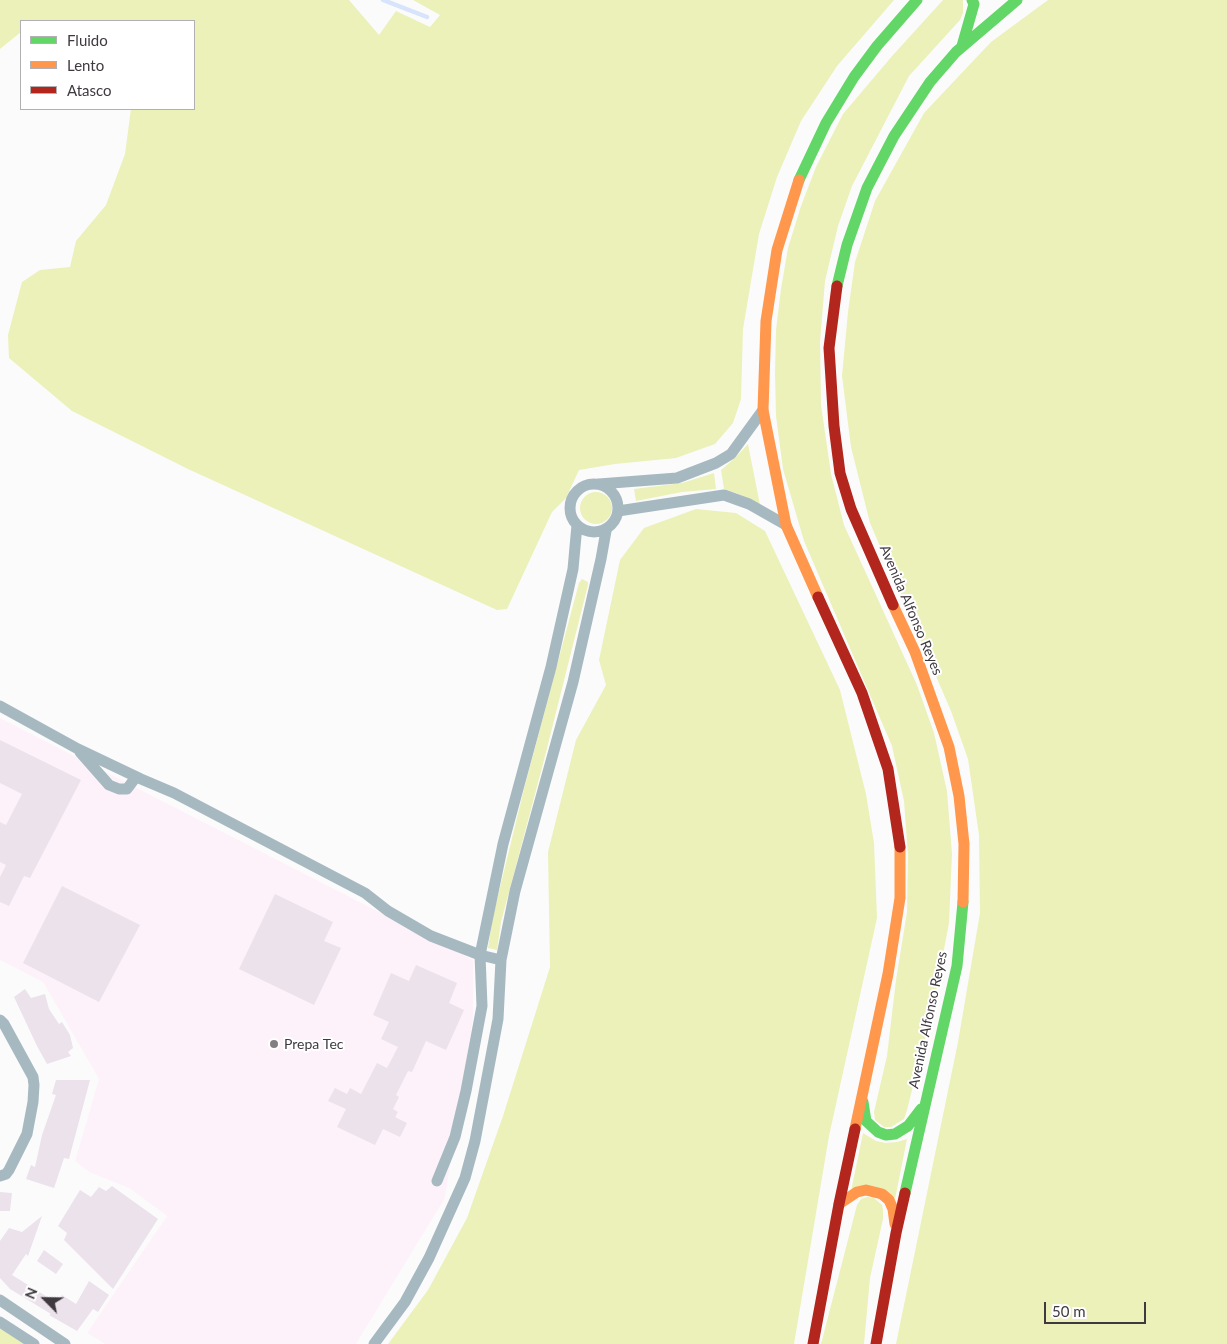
<!DOCTYPE html>
<html>
<head>
<meta charset="utf-8">
<style>
  body { margin:0 }
  #map { position:relative; width:1227px; height:1344px; overflow:hidden; background:#fcfbfc; font-family:Lato,sans-serif }
  canvas { display:block }
  .legend { position:absolute; left:20px; top:20px; width:175px; height:90px; box-sizing:border-box; background:#fff; border:1px solid #b3b0b3; margin:0; padding:6px 9px; list-style:none; font-size:15px; color:#403a40 }
  .legend li { display:flex; align-items:center; gap:10px; height:25px }
  .legend b { width:25px; border:1px solid #b3b0b3 }
  .north { position:absolute; left:20px; top:1274px; width:50px; height:50px; -webkit-text-stroke:4px #fff; paint-order:stroke; rotate:293deg; font-size:14px; font-weight:700; line-height:20px; text-align:center; color:#403a40 }
  .north::after { content:''; display:block; margin:auto; width:18px; height:22px; background:#403a40; clip-path:polygon(50% 0,100% 100%,50% 72%,0 100%) }
  .scale { position:absolute; left:1044px; top:1302px; width:102px; height:22px; box-sizing:border-box; border:2px solid #403a40; border-top:0; padding-left:6px; font-size:15px; line-height:18px; white-space:nowrap; color:#403a40; -webkit-text-stroke:4px #fff; paint-order:stroke }
</style>
</head>
<body>
<div id="map">
<canvas width="1227" height="1344"></canvas>
<ul class="legend">
<li><b style="height:6px;background:#63d668"></b>Fluido</li>
<li><b style="height:6px;background:#ff974d"></b>Lento</li>
<li><b style="height:6px;background:#b3261e"></b>Atasco</li>
</ul>
<div class="north">N</div>
<div class="scale">50 m</div>
</div>
<script>
const ctx = document.querySelector('canvas').getContext('2d');
ctx.lineJoin = 'round';
function fillPath(path, color) {
  ctx.fillStyle = color;
  ctx.fill(path, 'evenodd');
}
function toPath(rows) {
  const path = new Path2D();
  for (const r of rows) {
    if (r.length === 3) {
      path.moveTo(r[0] + r[2], r[1]);
      path.arc(r[0], r[1], r[2], 0, 2 * Math.PI);
      continue;
    }
    path.moveTo(r[0], r[1]);
    for (let i = 2; i < r.length; i += 2) path.lineTo(r[i], r[i + 1]);
  }
  return path;
}
function trace(path, color, width, dash) {
  ctx.strokeStyle = color;
  ctx.lineWidth = width;
  ctx.lineCap = dash ? 'butt' : 'round';
  ctx.setLineDash(dash || []);
  ctx.stroke(path);
}
function label(font, color, halo, rows, align = 'center') {
  ctx.font = font + ' Lato,sans-serif';
  ctx.lineWidth = 4;
  ctx.setLineDash([]);
  ctx.textBaseline = 'middle';
  ctx.strokeStyle = halo;
  ctx.fillStyle = color;
  for (const [text, x, y, turn = 0] of rows) {
    ctx.save();
    ctx.translate(x, y);
    ctx.rotate((+turn || 0) * Math.PI / 180);
    ctx.textAlign = isNaN(turn) ? turn : align;
    if (halo) ctx.strokeText(text, 0, 0);
    ctx.fillText(text, 0, 0);
    ctx.restore();
  }
}
fillPath(toPath([
  [0,718,473,960,473,1019,445,1198,356,1344,105,1344,87,1333,167,1216,129,1188,89,1172,75,1161,99,1079,43,982,0,960]
]), '#fdf2f9');
fillPath(toPath([
  [0,0,349,0,379,35,396,11,430,27,440,15,413,0,894,0,837,66,801,121,777,177,759,234,743,329,741,399,733,423,715,444,676,458,615,464,579,470,566,498,552,512,507,609,497,610,188,469,72,411,9,358,8,335,22,282,40,270,70,267,76,241,106,205,125,154,131,109,194,109,194,21,21,21,21,32,0,49],
  [943,0,963,0,963,13,960,20,909,76,852,186,838,226,825,281,820,342,821,405,831,474,844,525,917,685,934,733,947,791,952,854,949,923,934,1002,907,1110,904,1119,891,1127,884,1127,875,1120,874,1112,887,1056,896,980,907,912,908,856,904,801,892,746,804,541,783,469,776,416,775,373,776,330,781,289,788,248,801,206,816,167,843,114,893,55],
  [1048,0,1227,0,1227,1344,896,1344,958,1042,980,913,979,835,968,759,951,711,870,523,851,447,842,376,848,312,855,262,875,201,924,113,991,42],
  [748,444,760,505,741,495,724,489,721,470,736,457],
  [714,473,716,489,682,492,636,501,634,489,682,483],
  [596,508,16],
  [696,509,736,513,765,531,840,690,866,794,874,843,877,918,829,1136,794,1344,388,1344,428,1290,467,1218,503,1116,550,967,548,852,576,740,606,685,599,660,620,560,644,528],
  [582,579,588,582,588,585,543,764,501,922,497,950,488,948,493,916,524,789,579,583],
  [863,1133,876,1141,886,1143,897,1142,907,1139,895,1199,851,1191],
  [867,1197,874,1198,882,1205,883,1210,883,1219,870,1278,864,1344,821,1344,857,1205,861,1199],
  [0,1328,26,1344,0,1344]
]), '#ebf1b9');
trace(toPath([
  [383,0,427,17]
]), '#d7e4fc', 4.5);
fillPath(toPath([
  [0,740,81,780,30,878,24,876,9,906,0,902,0,877,6,865,0,862,0,822,6,825,22,794,0,783],
  [62,886,140,925,99,1002,23,963],
  [275,894,333,922,324,941,341,948,314,1005,239,969],
  [416,965,457,983,449,1003,464,1010,446,1050,426,1041,412,1072,408,1071,396,1095,399,1097,393,1109,398,1112,395,1117,407,1123,400,1137,383,1129,375,1145,337,1127,346,1109,328,1101,335,1088,347,1094,350,1088,361,1094,377,1063,387,1068,398,1047,381,1039,389,1022,373,1015,391,973,409,981],
  [25,989,31,998,45,994,49,1009,59,1024,62,1022,70,1035,73,1048,68,1052,71,1056,47,1064,37,1046,14,997],
  [56,1080,90,1080,69,1159,64,1158,54,1188,26,1179,31,1165,35,1167,42,1135,56,1095,52,1094],
  [112,1186,158,1219,113,1289,64,1240,67,1233,58,1226,80,1190,91,1197,99,1187,106,1191],
  [0,1192,12,1193,10,1211,0,1211],
  [42,1216,28,1256,26,1254,12,1275,57,1303,62,1295,76,1304,89,1281,109,1295,98,1312,93,1309,77,1331,49,1315,51,1314,10,1289,0,1278,0,1241,9,1228,22,1232],
  [44,1250,63,1264,56,1274,37,1261]
]), '#ebe2eb');
trace(toPath([
  [594,508,24],
  [599,484,677,478,716,463,731,454,763,410],
  [618,511,724,495,749,504,786,525],
  [0,706,78,749,141,779,174,793,365,893,388,911,431,936,480,955,501,960],
  [80,752,109,785,119,789,127,789,136,777],
  [0,1020,4,1024,33,1077,34,1085,33,1102,27,1134,9,1170,6,1174,0,1176],
  [437,1181,455,1137,466,1091,482,1006,480,955,503,844,551,667,573,569,577,525],
  [0,1300,65,1344],
  [0,1322,34,1344],
  [374,1344,405,1302,429,1258,465,1178,475,1141,498,1019,501,960,515,891,573,682,601,559,606,531]
]), '#a7b9c0', 11);
trace(toPath([
  [962,46,974,4,972,0],
  [799,180,826,123,854,77,877,46,917,0],
  [837,286,847,245,867,188,894,136,930,82,956,52,1017,0],
  [863,1102,866,1121,878,1132,886,1135,895,1134,908,1126,921,1109],
  [905,1193,957,966,963,902]
]), '#63d668', 11);
trace(toPath([
  [799,180,777,250,766,321,763,410,786,525,818,597],
  [893,605,915,652,949,747,959,796,964,844,963,902],
  [855,1129,888,974,900,898,900,847],
  [839,1204,857,1192,866,1190,882,1194,889,1200,893,1209,895,1224]
]), '#ff974d', 11);
trace(toPath([
  [837,286,829,348,834,426,840,473,851,509,893,605],
  [818,597,862,693,888,769,900,847],
  [813,1344,839,1204,855,1129],
  [876,1344,896,1233,905,1193]
]), '#b3261e', 11);
for (const [x, y, r, color] of [
  [274,1044,5,"#827e82"]
]) {
  const dot = new Path2D();
  dot.arc(x, y, r, 0, 2 * Math.PI);
  ctx.fillStyle = color;
  ctx.fill(dot);
  trace(dot, '#fff', 2);
}
label('14px', '#403a40', '#fff', [
  ["Avenida Alfonso Reyes",911,610,67],
  ["Avenida Alfonso Reyes",928,1020,-78]
]);
label('14px', '#403a40', '#fff', [
  ["Prepa Tec",284,1044]
], 'left');
</script>
</body>
</html>
